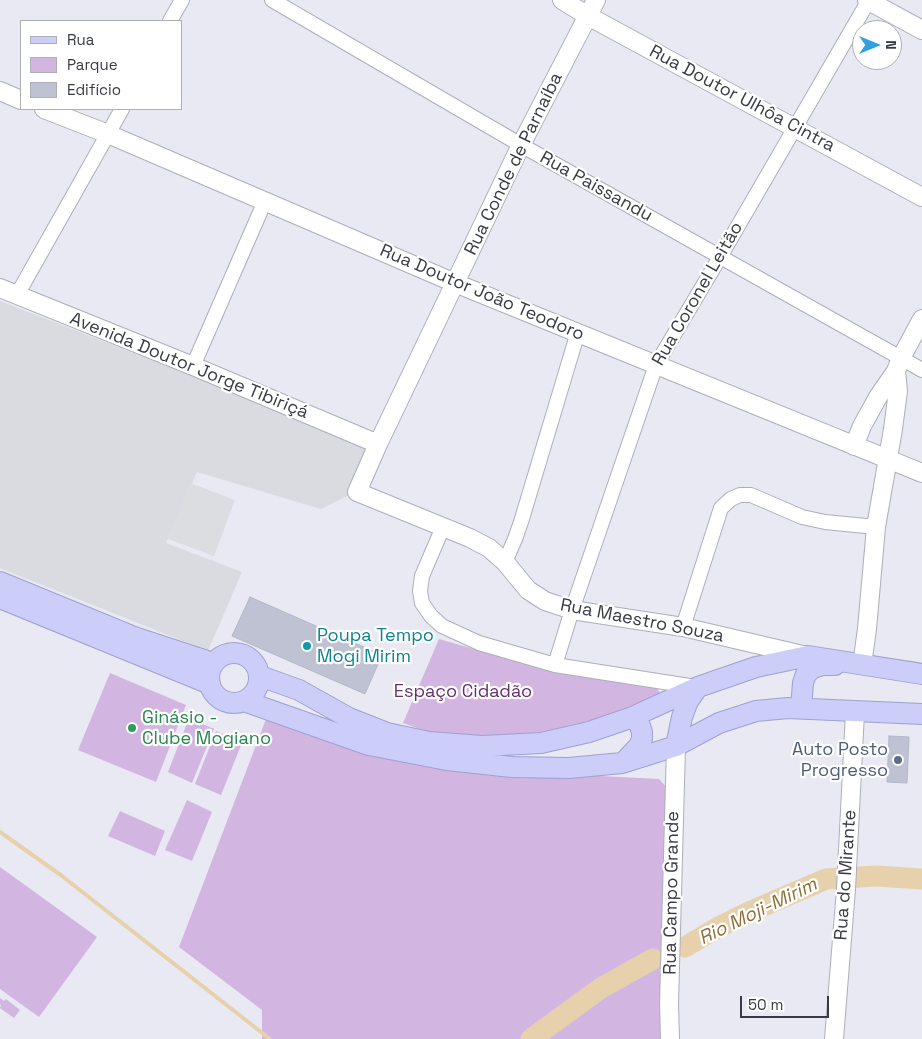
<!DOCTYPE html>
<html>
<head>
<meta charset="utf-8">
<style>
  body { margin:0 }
  #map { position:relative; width:922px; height:1039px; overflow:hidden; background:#e8e9f2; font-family:"Space Grotesk",sans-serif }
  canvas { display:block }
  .legend { position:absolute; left:20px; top:20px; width:162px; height:90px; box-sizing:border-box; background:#fff; border:1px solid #afb0b4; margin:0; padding:6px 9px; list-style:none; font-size:15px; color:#383a44 }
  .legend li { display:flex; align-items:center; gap:10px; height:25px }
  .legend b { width:25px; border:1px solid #afb0b4 }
  .north { position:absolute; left:852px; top:20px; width:50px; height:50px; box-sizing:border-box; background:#fff; border:1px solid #afb0b4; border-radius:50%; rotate:90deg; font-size:14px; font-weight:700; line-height:20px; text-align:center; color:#383a44 }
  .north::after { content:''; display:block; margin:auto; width:18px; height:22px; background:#32a0df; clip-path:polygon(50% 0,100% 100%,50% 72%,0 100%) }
  .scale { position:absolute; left:740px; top:996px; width:89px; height:22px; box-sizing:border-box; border:2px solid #383a44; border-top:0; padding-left:6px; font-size:15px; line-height:18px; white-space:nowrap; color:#383a44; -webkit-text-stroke:4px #fff; paint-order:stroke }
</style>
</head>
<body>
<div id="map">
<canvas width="922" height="1039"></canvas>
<ul class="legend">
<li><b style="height:6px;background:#cccdf8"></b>Rua</li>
<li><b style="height:14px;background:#d2b6e1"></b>Parque</li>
<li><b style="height:14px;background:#bfc2d2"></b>Edifício</li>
</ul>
<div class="north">N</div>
<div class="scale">50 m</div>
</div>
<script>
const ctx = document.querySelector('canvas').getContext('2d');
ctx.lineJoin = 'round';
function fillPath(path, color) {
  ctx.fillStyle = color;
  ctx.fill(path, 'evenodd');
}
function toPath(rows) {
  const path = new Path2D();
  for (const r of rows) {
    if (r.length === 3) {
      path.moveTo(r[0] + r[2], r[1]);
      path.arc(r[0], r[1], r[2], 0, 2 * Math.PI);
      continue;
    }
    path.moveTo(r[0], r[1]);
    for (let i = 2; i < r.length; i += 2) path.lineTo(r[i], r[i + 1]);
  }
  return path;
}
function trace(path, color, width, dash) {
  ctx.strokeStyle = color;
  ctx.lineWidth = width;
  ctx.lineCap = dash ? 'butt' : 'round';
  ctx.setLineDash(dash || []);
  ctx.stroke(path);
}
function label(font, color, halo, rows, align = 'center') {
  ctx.font = font + ' "Space Grotesk",sans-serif';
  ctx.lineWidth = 4.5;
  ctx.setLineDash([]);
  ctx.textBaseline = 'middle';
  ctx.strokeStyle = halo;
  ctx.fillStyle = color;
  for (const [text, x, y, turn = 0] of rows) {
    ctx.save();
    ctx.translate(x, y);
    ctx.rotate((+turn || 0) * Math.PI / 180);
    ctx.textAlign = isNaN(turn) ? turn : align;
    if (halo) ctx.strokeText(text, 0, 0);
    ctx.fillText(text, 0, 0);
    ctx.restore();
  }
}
fillPath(toPath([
  [0,301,372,446,351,494,321,509,197,472,166,543,242,572,208,651,0,568]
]), '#d9dbe1');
fillPath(toPath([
  [439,639,549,671,656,687,661,694,597,719,528,735,475,737,425,731,403,723],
  [110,673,186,705,156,782,78,750],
  [189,718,214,729,192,783,168,772],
  [266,719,582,775,659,779,668,789,661,1039,262,1039,262,1010,179,947],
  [216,731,242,743,221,795,195,784],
  [187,800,212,812,192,861,165,850],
  [120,811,165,831,155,856,108,836],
  [0,867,97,937,39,1017,0,989],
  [0,998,4,1001,6,999,20,1010,14,1018,0,1008,1,1005,0,1004]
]), '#d2b6e1');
fillPath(toPath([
  [190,483,235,500,214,556,168,539]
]), '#dcdde1');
trace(toPath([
  [0,832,62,876,270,1039]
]), '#e7d1ac', 4);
trace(toPath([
  [685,947,717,928,747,913,826,879,877,876,922,879],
  [531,1039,601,988,653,959]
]), '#e7d1ac', 21);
const building = toPath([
  [250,597,382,655,365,694,232,636,250,597],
  [889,736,909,737,907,783,887,782,889,736]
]);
fillPath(building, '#bfc2d2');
trace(building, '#b3b7cc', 1);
const minor = toPath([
  [272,0,521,145,922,370],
  [170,21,182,0],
  [17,295,122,109],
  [193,366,265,201],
  [443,527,422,576,420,591,422,603,431,616,442,626,479,643,555,665,696,687],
  [505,562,515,539,521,522,578,332],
  [683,627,721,508,731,499,740,495,751,495,802,517,825,522,876,527],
  [555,665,572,610,656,365,720,257,869,0]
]);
const tertiary = toPath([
  [562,0,588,16,922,197],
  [596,0,521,145,378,444,357,492,470,538,489,548,505,562,528,590,545,601,572,610,683,627,807,656],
  [867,0,922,30],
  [0,91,21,100],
  [44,109,108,134,455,283,922,473],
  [0,288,193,366,378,444],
  [854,446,862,426,878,397,896,371],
  [862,665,867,629,876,527,893,429,898,391,896,371,901,358,922,319],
  [670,1039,669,1004,676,746],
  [834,1039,846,889,855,712]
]);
const secondary = toPath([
  [0,582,134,637,213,663],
  [0,598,210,684],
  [234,678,25],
  [260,676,299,690,349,718,387,733,429,742,482,746,541,743,589,732,630,718,698,687,756,667,808,656,922,674],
  [244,701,369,745,447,760,512,767,569,768,622,763,676,746,719,723,756,711,788,708,922,714],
  [801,708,803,683,806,674,813,668,822,665,835,665],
  [676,746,682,717,688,701,698,687],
  [624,762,639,746,642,739,642,732,640,726,637,721,630,718]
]);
trace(minor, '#acaebc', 16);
trace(tertiary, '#acaebc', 20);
trace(secondary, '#9fa1cf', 22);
trace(minor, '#fff', 14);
trace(tertiary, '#fff', 18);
trace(secondary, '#cccdf8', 20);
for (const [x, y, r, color] of [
  [307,646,5,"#0f9aa8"],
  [132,728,5,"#2e9e5b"],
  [898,760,5,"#5c6f8a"]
]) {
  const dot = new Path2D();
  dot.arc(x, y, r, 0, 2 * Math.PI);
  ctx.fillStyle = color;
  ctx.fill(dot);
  trace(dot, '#fff', 2);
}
label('18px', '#383a44', '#fff', [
  ["Rua Doutor Ulhôa Cintra",742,99,28],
  ["Rua Conde de Parnaíba",514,164,-64],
  ["Rua Paissandu",596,187,29],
  ["Rua Doutor João Teodoro",482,293,23],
  ["Rua Coronel Leitão",698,294,-60],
  ["Avenida Doutor Jorge Tibiriçá",189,366,22],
  ["Rua Maestro Souza",642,621,11],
  ["Rua do Mirante",846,875,-86],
  ["Rua Campo Grande",672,893,-89]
]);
label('18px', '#0d838f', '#fff', [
  ["Poupa Tempo",317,636],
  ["Mogi Mirim",317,657]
], 'left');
label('18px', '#65326f', '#fff', [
  ["Espaço Cidadão",463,692]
]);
label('18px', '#27864d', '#fff', [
  ["Ginásio -",142,718],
  ["Clube Mogiano",142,739]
], 'left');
label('18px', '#4e5e75', '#fff', [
  ["Auto Posto",888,750],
  ["Progresso",888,771]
], 'right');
label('italic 19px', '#8d6e37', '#fff', [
  ["Rio Moji-Mirim",758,912,-26]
]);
</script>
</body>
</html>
